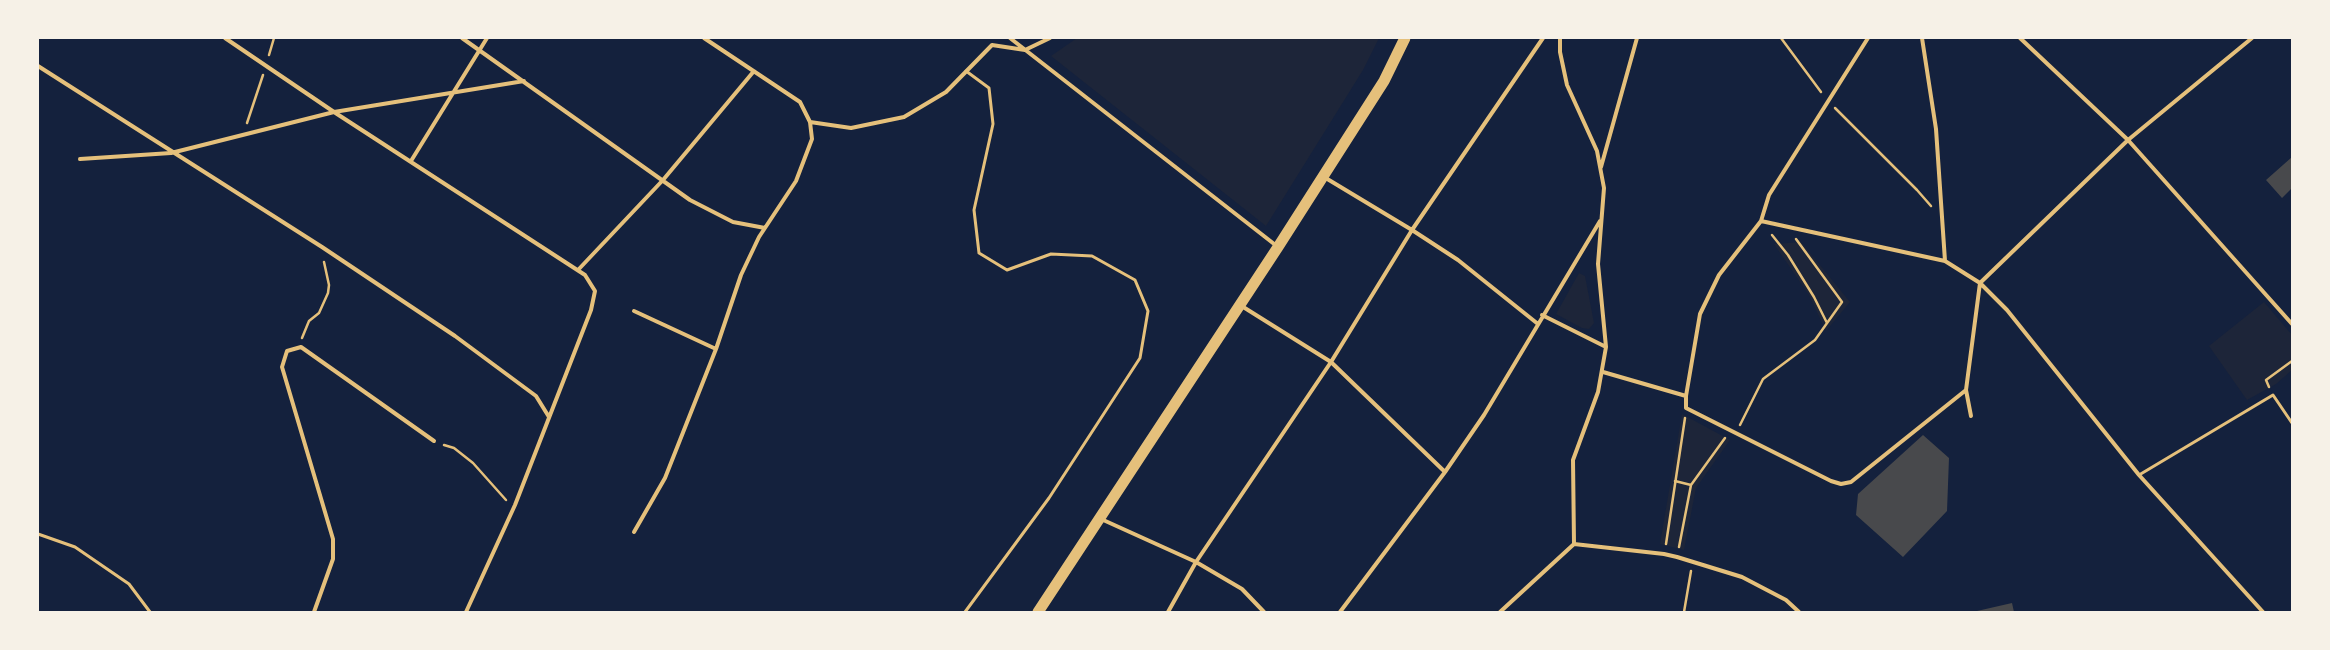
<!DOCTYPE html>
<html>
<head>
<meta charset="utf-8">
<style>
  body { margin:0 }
  #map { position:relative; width:2330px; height:650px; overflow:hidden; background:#14213d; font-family:"Varela Round",sans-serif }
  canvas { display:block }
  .frame { position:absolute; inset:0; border:39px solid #f6f1e7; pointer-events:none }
</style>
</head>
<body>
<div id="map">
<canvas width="2330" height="650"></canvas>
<div class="frame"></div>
</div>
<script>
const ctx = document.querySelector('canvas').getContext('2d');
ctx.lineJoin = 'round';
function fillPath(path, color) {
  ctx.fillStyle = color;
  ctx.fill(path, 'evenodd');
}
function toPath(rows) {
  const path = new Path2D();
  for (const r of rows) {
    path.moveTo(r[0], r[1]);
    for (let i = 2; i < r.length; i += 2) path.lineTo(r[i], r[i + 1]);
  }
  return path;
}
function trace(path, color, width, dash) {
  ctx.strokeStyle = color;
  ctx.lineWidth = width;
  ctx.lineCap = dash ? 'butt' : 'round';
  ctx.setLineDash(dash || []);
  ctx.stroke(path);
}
fillPath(toPath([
  [1077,38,1379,38,1363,70,1266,226,1051,56],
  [1801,242,1850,302,1826,331,1809,295,1774,244],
  [1579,273,1585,276,1594,323,1589,329,1582,328,1556,314],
  [2264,302,2292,335,2292,370,2276,384,2247,400,2209,346],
  [1682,414,1730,440,1696,488,1684,550,1660,544]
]), '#1d2539');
fillPath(toPath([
  [2292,157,2292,188,2282,198,2266,180],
  [1923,435,1949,458,1947,511,1903,557,1856,515,1858,494],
  [2012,603,2014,612,1977,612,1977,611]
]), '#48494c');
trace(toPath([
  [1781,38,1821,92],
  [269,55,274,38],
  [1835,108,1917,190,1931,206],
  [247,123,263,75],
  [1772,235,1788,255,1814,297,1827,323],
  [302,338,309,321,319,313,328,293,329,285,324,262],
  [2269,387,2266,380,2292,361],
  [1740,425,1763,379,1815,340,1842,302,1796,239],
  [444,445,454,448,473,463,506,500],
  [1675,481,1691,485],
  [1666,544,1685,418],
  [1679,547,1691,485,1725,438],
  [1684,612,1691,571]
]), '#e5c07b', 2.5);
trace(toPath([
  [2139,475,2273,395,2292,423],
  [38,534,75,547,129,584,150,612],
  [965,612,1049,498,1140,358,1148,311,1135,280,1092,256,1051,254,1007,270,979,253,974,210,993,124,989,88,966,71]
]), '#e5c07b', 3);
trace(toPath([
  [225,38,334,112,585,275,595,291,591,310,515,505,466,612],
  [462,38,690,200,733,222,765,228],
  [1010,38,1278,247],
  [1868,38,1769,195,1761,221,1719,275,1700,314,1686,396,1686,408,1831,481,1841,484,1851,482,1966,390],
  [1922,38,1936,129,1945,261],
  [2020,38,2128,140,2292,324],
  [38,66,322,247,455,336,536,396,549,417],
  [810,122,851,128,904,117,946,92,992,45,1025,50,1050,38],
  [80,159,171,153,334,112,524,81],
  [411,161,487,38],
  [1601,167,1637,38],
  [1324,177,1412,230,1458,260,1538,324],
  [1761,221,1945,261,1980,283,2007,310,2139,475,2263,612],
  [578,270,663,180,754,71],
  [1240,305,1331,362,1445,472],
  [634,311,716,349],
  [1542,315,1606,347],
  [1603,372,1686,396],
  [1971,416,1966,390,1980,283,2128,140,2252,38],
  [1101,519,1196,562,1242,589,1264,612],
  [634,532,665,478,716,349,741,275,759,237,796,181,812,139,810,122,800,102,704,38],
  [1574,544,1664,554,1677,557,1742,577,1786,600,1799,612],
  [314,612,333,559,333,539,282,367,287,351,301,347,434,441],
  [1168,612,1196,562,1331,362,1412,230,1543,38],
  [1340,612,1445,472,1484,415,1600,221],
  [1500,612,1574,544,1573,460,1598,392,1606,347,1598,264,1604,188,1597,151,1567,85,1560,52,1560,38]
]), '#e5c07b', 4);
trace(toPath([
  [1038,612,1278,247,1384,81,1405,38]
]), '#e5c07b', 11);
</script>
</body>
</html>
